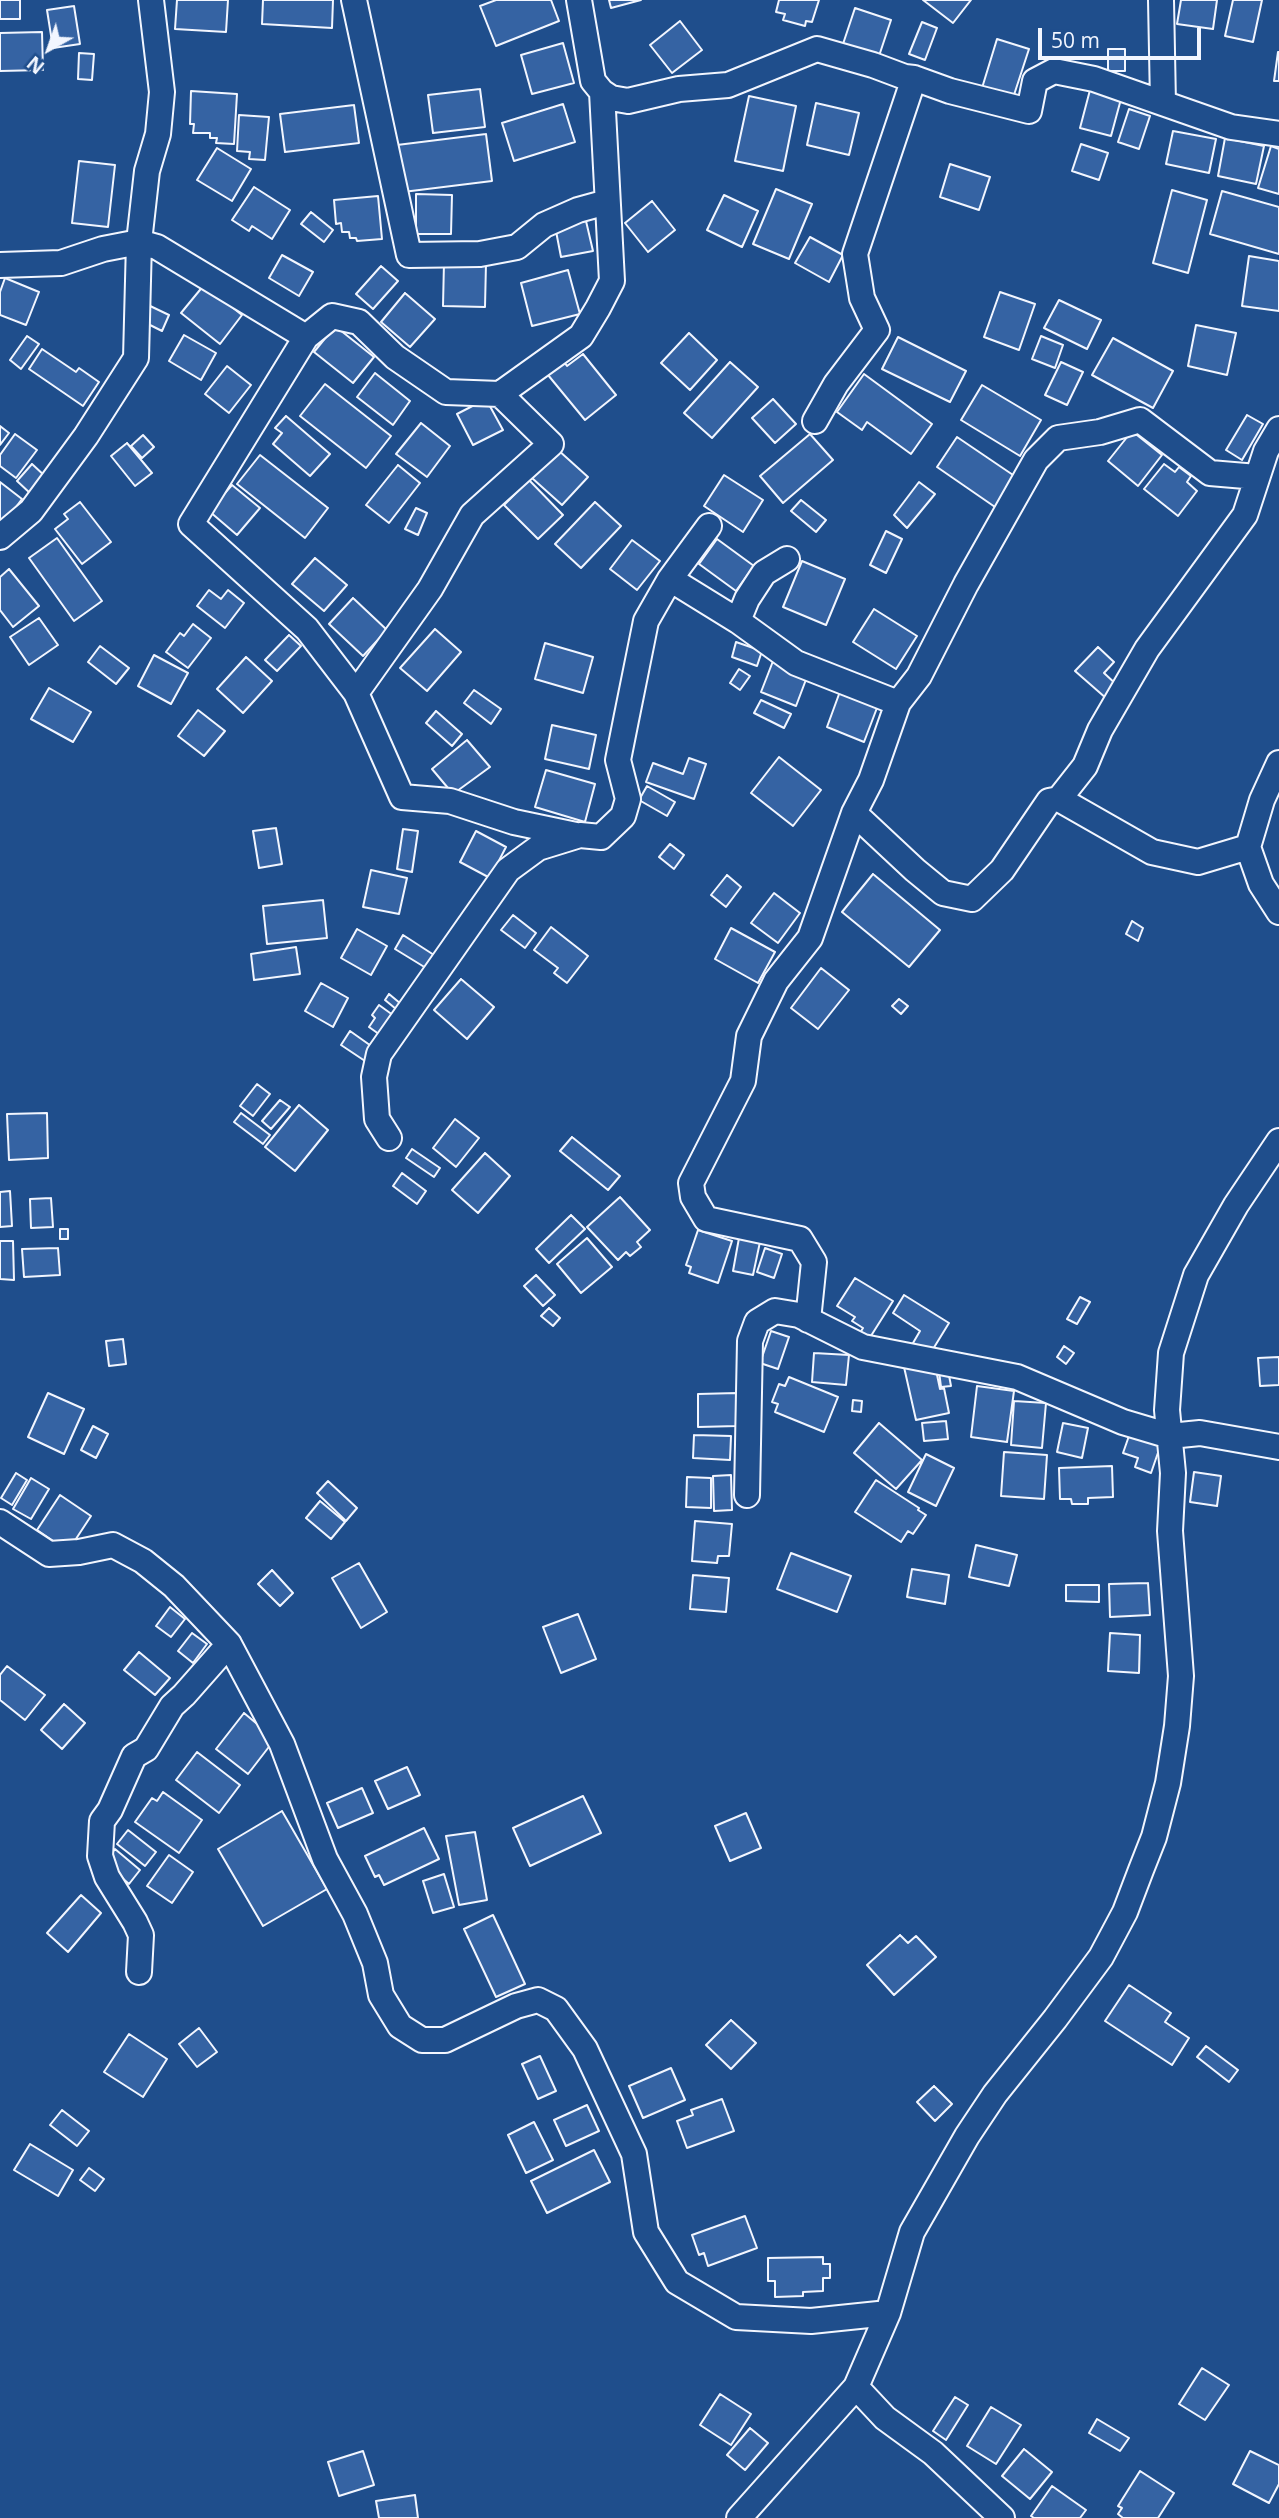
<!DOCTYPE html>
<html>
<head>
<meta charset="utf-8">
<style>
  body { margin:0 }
  #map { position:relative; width:1279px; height:2518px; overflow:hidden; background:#1f4e8c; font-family:"Open Sans",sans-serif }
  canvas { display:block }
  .north { position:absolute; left:14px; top:14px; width:70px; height:70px; -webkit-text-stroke:5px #1f4e8c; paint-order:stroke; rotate:220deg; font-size:19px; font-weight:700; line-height:28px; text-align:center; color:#f2f6ff }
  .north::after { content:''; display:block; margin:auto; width:24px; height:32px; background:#f2f6ff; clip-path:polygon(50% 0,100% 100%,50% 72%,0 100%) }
  .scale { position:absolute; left:1038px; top:28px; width:163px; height:32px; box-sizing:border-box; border:4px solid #f2f6ff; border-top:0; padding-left:9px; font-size:21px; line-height:24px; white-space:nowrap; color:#f2f6ff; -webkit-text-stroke:5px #1f4e8c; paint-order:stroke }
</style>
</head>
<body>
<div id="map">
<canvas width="1279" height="2518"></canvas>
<div class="north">N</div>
<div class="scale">50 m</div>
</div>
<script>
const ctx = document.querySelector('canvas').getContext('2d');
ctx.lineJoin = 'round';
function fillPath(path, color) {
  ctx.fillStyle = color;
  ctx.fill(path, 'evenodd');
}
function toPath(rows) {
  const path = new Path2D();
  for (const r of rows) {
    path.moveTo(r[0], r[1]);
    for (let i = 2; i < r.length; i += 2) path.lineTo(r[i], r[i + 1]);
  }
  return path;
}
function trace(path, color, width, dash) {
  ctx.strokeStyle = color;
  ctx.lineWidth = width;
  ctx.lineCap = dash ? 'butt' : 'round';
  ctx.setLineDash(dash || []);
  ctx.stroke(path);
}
const building = toPath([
  [0,0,20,0,20,19,0,19,0,0],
  [177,0,228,0,226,32,175,29,177,0],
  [263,0,333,0,332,28,262,24,263,0],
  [496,0,551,0,559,21,496,46,480,6,496,0],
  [609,0,641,0,611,8,609,0],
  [779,0,819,0,812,22,806,21,805,26,783,20,785,14,776,12,779,0],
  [923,0,971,0,953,23,923,0],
  [1181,0,1217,0,1213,29,1177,24,1181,0],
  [1233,0,1262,0,1253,42,1225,36,1233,0],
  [74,6,80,44,53,48,47,10,74,6],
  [855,8,891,20,879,56,843,44,855,8],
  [680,21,702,50,672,73,650,45,680,21],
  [922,22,937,28,925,60,909,54,922,22],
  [42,32,43,70,0,71,0,33,42,32],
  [997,39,1029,49,1013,98,982,88,997,39],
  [563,43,574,83,532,94,521,55,563,43],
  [1108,49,1125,49,1125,71,1108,71,1108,49],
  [1278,52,1279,52,1279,81,1274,81,1278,52],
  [79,53,94,54,92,80,78,79,79,53],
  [480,89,485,127,433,133,428,95,480,89],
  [1090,90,1121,99,1111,136,1080,128,1090,90],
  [191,91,237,94,234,144,216,143,217,138,210,138,210,133,193,133,194,124,190,124,191,91],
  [749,96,796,106,783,171,735,161,749,96],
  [816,103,859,113,849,155,807,145,816,103],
  [563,104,575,142,514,161,502,123,563,104],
  [354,105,359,143,285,152,280,114,354,105],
  [1129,109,1150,116,1139,149,1118,142,1129,109],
  [239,115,269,117,265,160,249,159,250,152,237,151,239,115],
  [1173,131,1216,139,1209,173,1166,164,1173,131],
  [486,134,492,181,403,192,397,145,486,134],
  [1225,138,1264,146,1256,184,1218,176,1225,138],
  [1081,144,1108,153,1099,180,1072,171,1081,144],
  [1271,146,1279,149,1279,194,1258,188,1271,146],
  [217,148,251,169,232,201,197,180,217,148],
  [79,161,115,165,108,227,72,223,79,161],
  [950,164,990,177,979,210,940,197,950,164],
  [254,187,290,210,272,239,252,226,249,231,232,220,254,187],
  [776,189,812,204,789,259,753,244,776,189],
  [1172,190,1207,200,1188,273,1153,263,1172,190],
  [1222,191,1279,207,1279,254,1210,234,1222,191],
  [416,194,452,195,451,234,416,234,416,194],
  [724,195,758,211,742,247,707,230,724,195],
  [378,196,382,239,357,241,356,238,350,238,349,232,342,232,341,223,336,224,334,200,378,196],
  [652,201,675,230,648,252,625,223,652,201],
  [311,212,333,230,324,242,301,224,311,212],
  [586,221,593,251,561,257,555,226,586,221],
  [810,237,843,255,829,282,795,263,810,237],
  [282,255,313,272,299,296,269,278,282,255],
  [1249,256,1279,261,1279,311,1242,306,1249,256],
  [444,262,486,263,485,307,443,306,444,262],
  [381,266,398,281,373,309,356,294,381,266],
  [568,270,580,314,532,326,521,283,568,270],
  [5,278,39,292,26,325,0,315,0,292,5,278],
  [204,285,242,315,220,344,181,313,204,285],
  [1000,292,1035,304,1019,350,984,337,1000,292],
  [405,293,435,319,410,347,381,322,405,293],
  [1059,300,1101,320,1087,349,1044,328,1059,300],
  [146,304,169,315,162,331,138,319,146,304],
  [1196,325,1236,333,1227,375,1188,366,1196,325],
  [335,326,374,357,353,383,314,352,335,326],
  [689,333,717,360,690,390,661,363,689,333],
  [184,335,216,353,201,380,169,361,184,335],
  [27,336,39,344,21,369,10,360,27,336],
  [1041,336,1063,345,1055,368,1032,359,1041,336],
  [898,337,966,371,950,402,882,369,898,337],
  [1113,338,1173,371,1153,408,1092,375,1113,338],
  [42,349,76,372,79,368,99,382,83,406,29,369,42,349],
  [583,354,616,395,585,420,548,375,564,362,567,366,583,354],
  [730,362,758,387,712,438,684,413,730,362],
  [1061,362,1083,372,1067,405,1045,395,1061,362],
  [227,366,251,385,229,413,205,394,227,366],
  [375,373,410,401,393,425,357,397,375,373],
  [864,374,932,424,911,454,867,422,862,430,837,412,864,374],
  [325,384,391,436,366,468,300,416,325,384],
  [982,385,1041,420,1020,456,961,420,982,385],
  [486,399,503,430,473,445,457,414,486,399],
  [773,399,796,424,775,443,752,418,773,399],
  [1247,415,1263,424,1242,460,1226,450,1247,415],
  [286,416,330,454,310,476,273,444,282,433,275,428,286,416],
  [421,423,450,446,427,477,396,454,421,423],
  [0,426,9,433,0,445,0,426],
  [1132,431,1162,455,1138,486,1108,461,1132,431],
  [15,434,37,450,16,478,0,466,0,455,15,434],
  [810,434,833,460,783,503,760,476,810,434],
  [143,435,154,447,142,458,131,446,143,435],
  [957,437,1016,477,995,507,937,467,957,437],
  [127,443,152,473,135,486,111,456,127,443],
  [557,449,588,477,562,505,532,478,557,449],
  [260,455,328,508,305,538,237,484,260,455],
  [32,464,46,477,31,494,17,481,32,464],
  [1164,464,1175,472,1179,467,1191,476,1187,482,1197,491,1178,516,1144,489,1164,464],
  [398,465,420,483,389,523,366,505,398,465],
  [724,475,763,500,743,532,704,506,724,475],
  [529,480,563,515,538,539,504,505,529,480],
  [0,482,22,499,3,524,0,522,0,482],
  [919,482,935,494,907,528,894,515,919,482],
  [232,485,260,508,237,535,209,511,232,485],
  [801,500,826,520,816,532,791,511,801,500],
  [80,502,111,542,82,564,55,529,68,519,64,514,80,502],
  [595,502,621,526,581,568,555,544,595,502],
  [416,508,427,513,418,535,405,529,416,508],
  [886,531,902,539,886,573,870,565,886,531],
  [57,538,102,601,74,621,29,558,57,538],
  [717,539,754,566,736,591,699,564,717,539],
  [632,540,660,561,637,590,610,569,632,540],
  [315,558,347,585,324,611,292,584,315,558],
  [802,561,845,579,826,625,783,607,802,561],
  [9,569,39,606,13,627,0,610,0,577,9,569],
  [209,590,221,599,228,590,244,603,225,628,197,606,209,590],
  [353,598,387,630,363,656,329,624,353,598],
  [874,609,917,636,896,669,853,642,874,609],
  [39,618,58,645,29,665,10,637,39,618],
  [193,624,211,638,188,668,166,652,180,633,184,636,193,624],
  [435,629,461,652,427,691,400,668,435,629],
  [289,635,301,646,277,671,265,660,289,635],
  [736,642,762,651,757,666,732,657,736,642],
  [545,643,593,657,583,693,535,679,545,643],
  [100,646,129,668,116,684,88,662,100,646],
  [1098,647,1114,662,1104,673,1118,686,1107,699,1075,671,1098,647],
  [154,655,188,673,171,704,138,686,154,655],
  [775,656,810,669,796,706,761,692,775,656],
  [246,657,272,681,243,713,217,689,246,657],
  [739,669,750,676,740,690,730,683,739,669],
  [842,686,880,700,864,742,827,727,842,686],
  [49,688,91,712,73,742,31,719,49,688],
  [474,690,501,709,491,724,464,703,474,690],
  [761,700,791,714,784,728,754,713,761,700],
  [198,710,225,731,204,756,178,736,198,710],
  [436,711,462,734,452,746,426,723,436,711],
  [552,725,596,735,589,769,545,759,552,725],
  [467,740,490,767,453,794,432,769,467,740],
  [779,757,821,790,793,826,751,793,779,757],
  [689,758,706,764,694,799,646,782,653,763,683,774,689,758],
  [546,770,595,784,585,822,535,807,546,770],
  [647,786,675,802,667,816,639,800,647,786],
  [276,828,282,864,259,868,253,831,276,828],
  [403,829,418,831,412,872,397,869,403,829],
  [476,831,506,847,490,878,460,862,476,831],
  [670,844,684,855,674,869,659,857,670,844],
  [371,870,407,878,399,914,363,907,371,870],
  [873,874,940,930,909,967,842,912,873,874],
  [727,875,741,887,726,907,711,895,727,875],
  [774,893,800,913,778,943,751,923,774,893],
  [323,900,327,938,267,944,263,906,323,900],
  [513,915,536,933,525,948,501,930,513,915],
  [1132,921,1143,928,1138,941,1126,934,1132,921],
  [551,927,588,956,567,983,554,973,558,968,534,950,551,927],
  [731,928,775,952,758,983,715,959,731,928],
  [357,929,387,946,371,975,341,958,357,929],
  [403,935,434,955,426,968,395,949,403,935],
  [296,947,300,974,254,980,251,954,296,947],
  [821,968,849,990,818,1029,791,1008,821,968],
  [461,979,494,1007,467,1039,434,1010,461,979],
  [321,983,348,998,333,1027,305,1011,321,983],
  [389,994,401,1004,396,1009,385,1000,389,994],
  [899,999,908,1006,901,1014,892,1006,899,999],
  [379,1005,397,1018,383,1037,369,1027,375,1018,372,1015,379,1005],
  [350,1031,374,1048,365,1061,341,1045,350,1031],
  [257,1084,270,1094,253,1116,240,1106,257,1084],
  [280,1100,290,1107,271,1129,262,1121,280,1100],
  [299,1105,328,1130,295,1171,265,1147,299,1105],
  [47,1113,48,1158,9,1160,7,1114,47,1113],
  [241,1113,270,1135,263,1144,234,1122,241,1113],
  [455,1119,479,1138,456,1167,433,1148,455,1119],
  [572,1137,620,1176,608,1190,560,1151,572,1137],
  [412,1149,440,1168,434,1177,406,1158,412,1149],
  [485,1153,510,1176,478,1213,452,1190,485,1153],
  [402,1173,426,1191,417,1204,393,1186,402,1173],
  [10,1191,12,1226,0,1227,0,1192,10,1191],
  [620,1197,650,1230,637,1242,641,1247,630,1256,626,1252,618,1260,587,1227,620,1197],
  [51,1198,53,1227,31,1228,30,1199,51,1198],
  [571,1215,585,1229,549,1263,536,1249,571,1215],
  [60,1229,68,1229,68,1239,60,1239,60,1229],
  [698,1230,732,1241,718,1283,689,1273,691,1267,686,1265,698,1230],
  [587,1238,612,1267,581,1293,557,1264,587,1238],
  [739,1238,760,1242,753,1275,733,1271,739,1238],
  [0,1241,13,1241,14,1280,0,1279,0,1241],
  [58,1248,60,1275,24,1277,22,1249,58,1248],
  [765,1248,782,1254,774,1278,757,1272,765,1248],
  [536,1275,555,1295,543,1306,524,1286,536,1275],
  [855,1278,893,1301,869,1339,860,1333,863,1328,852,1321,855,1317,837,1306,855,1278],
  [904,1295,949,1323,930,1354,913,1343,920,1331,893,1313,904,1295],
  [1080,1297,1090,1302,1077,1324,1067,1319,1080,1297],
  [549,1308,560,1318,553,1326,541,1316,549,1308],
  [771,1331,789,1337,778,1369,760,1363,771,1331],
  [123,1339,126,1364,109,1366,106,1341,123,1339],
  [1064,1346,1074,1353,1066,1364,1057,1357,1064,1346],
  [814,1353,849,1355,846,1385,812,1382,814,1353],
  [1279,1357,1279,1385,1260,1386,1258,1358,1279,1357],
  [904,1367,936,1370,940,1389,944,1388,949,1413,916,1420,904,1367],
  [948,1370,951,1386,941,1387,939,1371,948,1370],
  [789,1377,838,1397,824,1432,775,1412,778,1404,772,1402,779,1384,785,1386,789,1377],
  [977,1386,1014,1391,1007,1442,971,1437,977,1386],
  [48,1393,84,1409,64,1454,28,1437,48,1393],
  [737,1393,737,1426,698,1427,698,1394,737,1393],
  [853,1400,862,1401,861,1412,852,1411,853,1400],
  [1014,1401,1046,1403,1042,1448,1011,1445,1014,1401],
  [946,1421,948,1439,924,1441,922,1423,946,1421],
  [879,1423,922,1460,896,1489,854,1453,879,1423],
  [1063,1423,1088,1428,1082,1458,1057,1452,1063,1423],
  [93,1426,108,1434,96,1458,81,1450,93,1426],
  [1130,1433,1161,1444,1151,1473,1135,1467,1138,1458,1123,1453,1130,1433],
  [694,1435,731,1436,730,1460,693,1458,694,1435],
  [1004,1452,1047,1455,1044,1499,1001,1496,1004,1452],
  [926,1454,954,1468,936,1506,908,1492,926,1454],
  [1112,1466,1113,1497,1088,1498,1088,1504,1072,1504,1071,1499,1060,1499,1059,1468,1112,1466],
  [1194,1472,1221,1476,1217,1506,1190,1502,1194,1472],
  [16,1473,27,1480,12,1505,1,1498,16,1473],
  [731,1475,732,1510,714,1511,713,1476,731,1475],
  [687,1477,711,1478,711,1508,686,1507,687,1477],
  [31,1478,49,1489,31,1519,13,1509,31,1478],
  [876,1480,919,1508,918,1510,926,1515,913,1534,908,1531,901,1542,855,1512,876,1480],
  [328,1481,357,1508,346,1521,317,1493,328,1481],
  [60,1495,91,1516,68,1551,37,1530,60,1495],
  [320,1501,345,1522,331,1539,306,1518,320,1501],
  [695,1521,732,1524,729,1556,718,1556,717,1563,692,1561,695,1521],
  [976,1545,1017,1555,1009,1586,969,1577,976,1545],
  [791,1553,851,1576,837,1612,777,1589,791,1553],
  [359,1563,387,1612,361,1628,332,1578,359,1563],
  [912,1569,949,1575,945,1604,907,1597,912,1569],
  [272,1570,293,1593,280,1606,258,1584,272,1570],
  [693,1575,729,1578,726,1612,690,1609,693,1575],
  [1148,1583,1150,1615,1110,1617,1109,1584,1148,1583],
  [1066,1585,1099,1585,1099,1602,1066,1601,1066,1585],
  [170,1607,185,1619,171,1637,156,1626,170,1607],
  [578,1614,596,1659,561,1673,543,1627,578,1614],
  [192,1633,207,1644,193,1663,178,1651,192,1633],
  [1110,1633,1140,1635,1139,1673,1108,1671,1110,1633],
  [139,1652,170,1678,155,1695,124,1670,139,1652],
  [7,1666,45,1695,25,1720,0,1700,0,1675,7,1666],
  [64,1704,85,1723,62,1749,41,1730,64,1704],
  [244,1713,275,1739,248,1774,216,1749,244,1713],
  [197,1752,240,1785,219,1813,176,1780,197,1752],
  [407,1767,420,1795,388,1809,375,1781,407,1767],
  [362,1788,373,1813,338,1828,327,1803,362,1788],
  [163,1792,202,1820,179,1853,135,1822,152,1798,157,1801,163,1792],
  [583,1796,601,1833,530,1866,513,1828,583,1796],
  [282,1811,327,1889,263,1926,218,1849,282,1811],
  [746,1813,761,1848,730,1861,715,1826,746,1813],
  [424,1828,439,1859,384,1885,379,1875,375,1877,365,1856,424,1828],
  [128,1830,156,1852,145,1866,117,1844,128,1830],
  [475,1832,487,1900,459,1905,446,1836,475,1832],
  [115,1849,140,1870,129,1884,104,1862,115,1849],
  [169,1855,193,1872,172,1903,147,1886,169,1855],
  [444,1874,454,1907,433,1913,423,1881,444,1874],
  [81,1895,101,1913,68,1952,47,1933,81,1895],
  [493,1915,525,1984,496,1997,464,1929,493,1915],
  [900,1935,908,1943,916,1936,936,1957,894,1995,867,1965,900,1935],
  [1129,1985,1171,2013,1165,2022,1189,2038,1172,2065,1105,2021,1129,1985],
  [731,2020,756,2043,731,2069,706,2045,731,2020],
  [199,2028,217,2052,197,2067,179,2044,199,2028],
  [129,2034,167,2059,143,2097,104,2072,129,2034],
  [1206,2046,1238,2070,1229,2082,1197,2057,1206,2046],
  [540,2056,556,2091,538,2099,522,2064,540,2056],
  [671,2068,685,2100,643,2118,629,2086,671,2068],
  [934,2086,952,2104,935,2121,917,2102,934,2086],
  [722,2099,734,2131,687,2148,677,2121,693,2115,691,2110,722,2099],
  [587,2105,599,2131,566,2146,554,2120,587,2105],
  [62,2110,89,2131,77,2146,50,2125,62,2110],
  [534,2122,553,2160,526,2173,508,2135,534,2122],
  [30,2144,73,2170,58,2196,14,2170,30,2144],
  [594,2150,610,2182,547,2213,531,2181,594,2150],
  [89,2168,104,2179,95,2191,80,2180,89,2168],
  [745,2216,757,2248,708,2266,704,2253,699,2255,692,2235,745,2216],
  [823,2257,823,2264,830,2264,830,2278,823,2278,823,2291,803,2292,803,2296,775,2297,775,2281,768,2281,768,2258,823,2257],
  [1202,2368,1229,2385,1205,2420,1179,2404,1202,2368],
  [720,2394,751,2414,731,2445,700,2425,720,2394],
  [955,2397,968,2405,946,2440,933,2431,955,2397],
  [991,2407,1021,2425,996,2464,967,2446,991,2407],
  [1097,2419,1129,2438,1120,2451,1089,2433,1097,2419],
  [750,2428,768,2443,745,2470,727,2455,750,2428],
  [1024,2449,1052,2472,1030,2499,1002,2476,1024,2449],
  [363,2451,374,2485,339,2496,328,2462,363,2451],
  [1250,2451,1279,2465,1279,2484,1269,2503,1233,2484,1250,2451],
  [1140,2471,1174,2493,1158,2518,1123,2518,1118,2514,1122,2508,1118,2506,1140,2471],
  [1052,2486,1086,2510,1080,2518,1034,2518,1031,2516,1052,2486],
  [415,2495,418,2518,379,2518,376,2501,415,2495]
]);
fillPath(building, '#3563a3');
trace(building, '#f2f6ff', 2);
const minor = toPath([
  [354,0,409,255,480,254,517,247,544,225,578,210,607,202],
  [579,0,593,81,602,92,611,98,628,101,679,89,728,85,817,49,873,65,905,77,914,78],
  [1161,0,1163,103],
  [0,265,61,263,103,249,139,242,157,247,306,337,332,316,359,322,395,357,446,392,500,394,551,444,472,515,430,589,356,693],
  [306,337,191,524,307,629,356,693,402,797,450,801,514,822,576,835],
  [500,394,581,336,598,308,612,281,602,92],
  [815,421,836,384,877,330,862,298,855,254,914,78,950,91,1029,111,1035,81,1054,71,1094,79,1231,127,1279,134],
  [0,537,31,511,86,436,136,358,139,242,147,171,158,134,162,92,151,0],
  [670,579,709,526],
  [738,621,796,663,898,703],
  [1279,763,1262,800,1248,847,1261,884,1279,912],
  [1059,799,1085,766,1100,730,1147,649,1245,515,1266,451,1279,429],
  [854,813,915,870,943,893,972,899,1002,870,1049,801,1059,799,1152,852,1198,862,1248,847],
  [389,1138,377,1119,374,1077,379,1054,508,870,538,848,580,835,601,837,623,816,628,799,618,760,626,720,646,621,670,579,738,621,747,599,764,573,787,559],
  [808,1320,814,1262,800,1239,706,1219,693,1197,691,1183,743,1081,749,1036,776,981,810,938,854,813,871,780,898,703,919,676,966,584,1036,460,1058,438,1100,432,1140,420,1210,473,1257,477],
  [747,1495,750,1341,757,1322,775,1311,799,1315,863,1347,1017,1377,1123,1422,1170,1436,1200,1433,1279,1447],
  [0,1522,49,1554,79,1552,113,1545,143,1561,174,1586,229,1644,282,1744,325,1859,355,1914,375,1963,381,1995,400,2026,422,2040,445,2040,516,2006,538,2000,556,2009,585,2049,634,2154,646,2232,677,2282,736,2317,811,2321,888,2313],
  [139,1972,141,1935,135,1922,107,1877,100,1856,102,1821,110,1810,134,1756,146,1749,172,1706,184,1695,229,1644],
  [856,2387,885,2418,933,2453,1002,2518],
  [739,2518,856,2387,888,2313,912,2232,967,2136,995,2094,1055,2019,1101,1957,1125,1912,1141,1870,1154,1837,1168,1783,1177,1726,1181,1676,1170,1531,1173,1473,1167,1410,1171,1353,1196,1275,1236,1205,1279,1141]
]);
trace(minor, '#f2f6ff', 28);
trace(minor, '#1f4e8c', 24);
</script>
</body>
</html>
